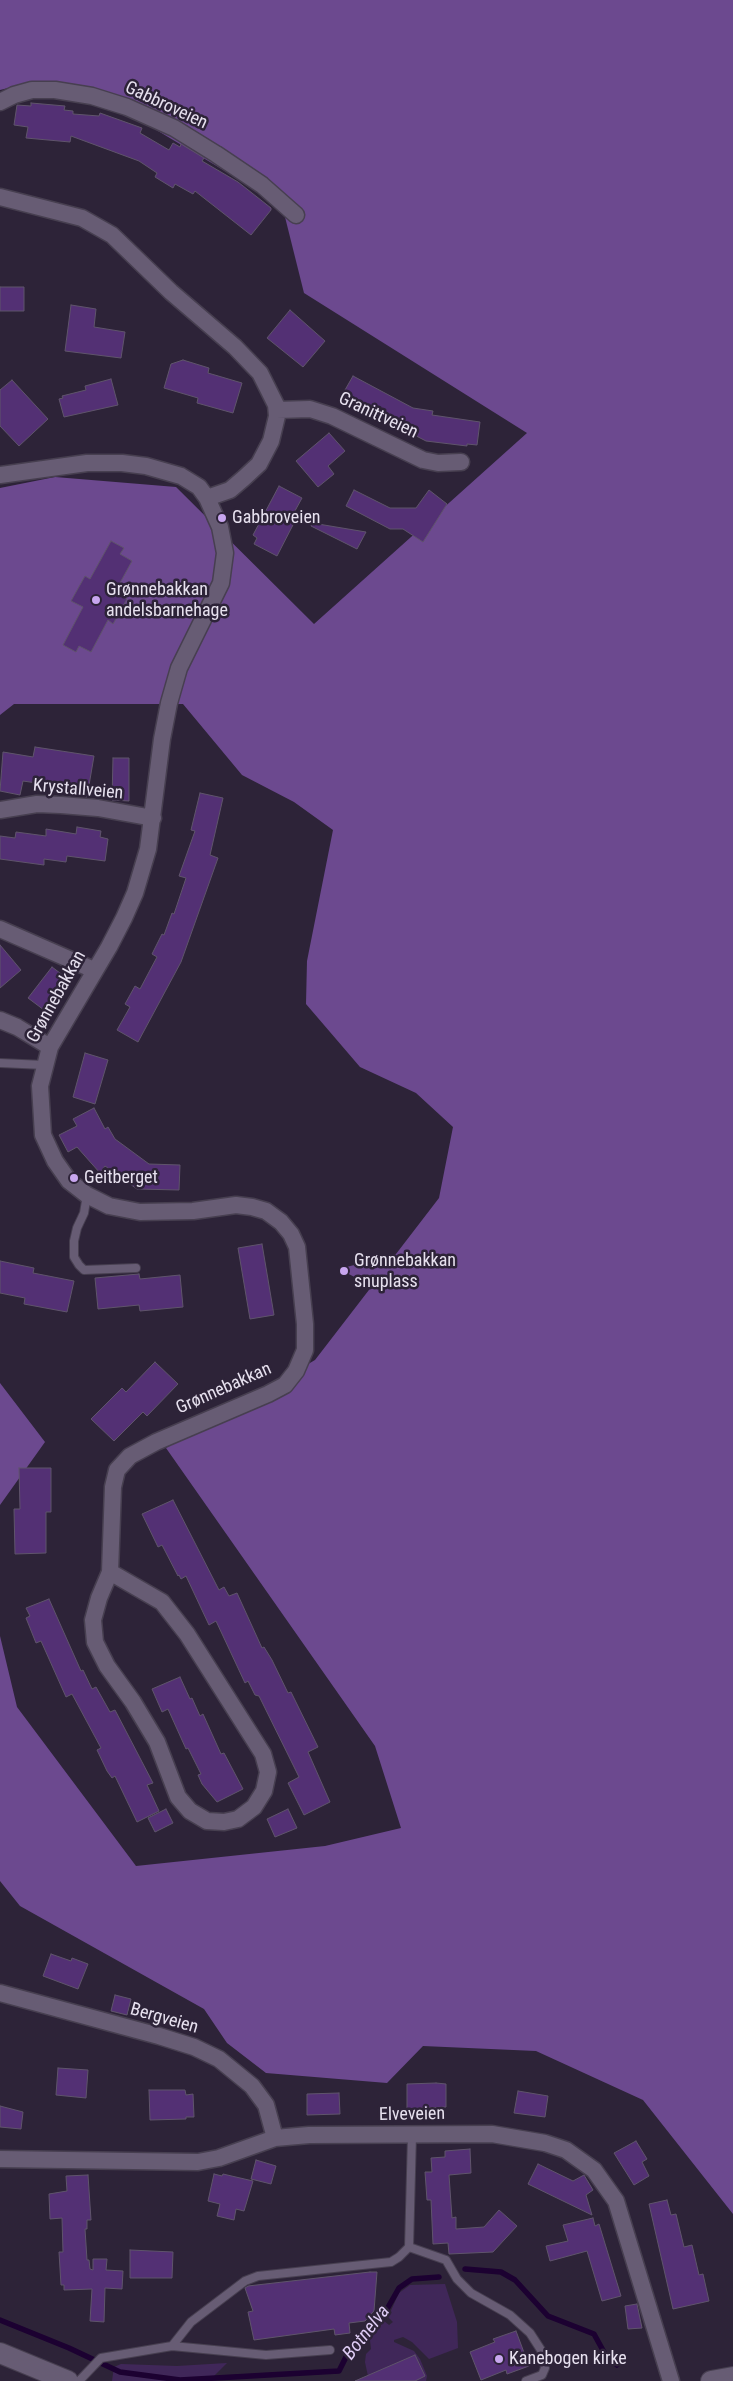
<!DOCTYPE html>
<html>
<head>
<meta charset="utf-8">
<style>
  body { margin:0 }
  canvas { display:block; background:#2d2338 }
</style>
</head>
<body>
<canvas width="733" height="2381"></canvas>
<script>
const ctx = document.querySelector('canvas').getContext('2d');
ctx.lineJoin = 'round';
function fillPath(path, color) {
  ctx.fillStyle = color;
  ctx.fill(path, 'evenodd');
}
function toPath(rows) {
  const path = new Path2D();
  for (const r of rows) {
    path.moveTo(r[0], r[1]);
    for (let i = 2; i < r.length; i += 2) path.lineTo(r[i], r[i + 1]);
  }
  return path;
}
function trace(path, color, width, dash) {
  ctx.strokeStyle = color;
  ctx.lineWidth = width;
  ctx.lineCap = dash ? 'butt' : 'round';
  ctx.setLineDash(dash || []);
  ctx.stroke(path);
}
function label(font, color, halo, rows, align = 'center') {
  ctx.font = font + ' "Roboto Condensed",sans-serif';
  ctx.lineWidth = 5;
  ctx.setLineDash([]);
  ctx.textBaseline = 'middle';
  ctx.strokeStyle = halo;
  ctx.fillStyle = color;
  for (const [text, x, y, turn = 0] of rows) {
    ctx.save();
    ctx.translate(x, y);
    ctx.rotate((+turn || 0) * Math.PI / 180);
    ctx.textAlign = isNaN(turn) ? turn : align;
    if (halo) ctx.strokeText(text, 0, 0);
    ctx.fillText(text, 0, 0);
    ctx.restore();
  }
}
fillPath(toPath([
  [445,2284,457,2322,458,2348,429,2359,412,2342,403,2337,394,2340,394,2342,414,2351,420,2359,427,2376,426,2381,369,2381,365,2362,366,2354,371,2349,370,2340,384,2321,389,2325,393,2322,388,2317,399,2293,410,2285],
  [227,2363,209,2381,112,2381,114,2367,121,2364,177,2366]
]), '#402759');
fillPath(toPath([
  [0,0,733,0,733,2214,643,2100,536,2051,423,2046,387,2083,266,2073,227,2043,204,2009,20,1906,0,1881,0,1636,17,1707,136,1866,325,1846,401,1828,375,1746,166,1448,315,1360,372,1286,339,1269,396,1254,439,1198,453,1127,416,1093,360,1067,306,1004,307,961,333,830,294,802,242,775,183,704,14,704,0,715,0,488,55,477,176,487,314,624,527,433,304,293,282,205,148,125,36,81,0,90],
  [0,1383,45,1442,0,1505]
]), '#6c498f');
trace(toPath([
  [465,2269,501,2272,515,2280,548,2316,594,2334,605,2354,617,2365],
  [0,2320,69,2348,120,2372,180,2380,339,2371,351,2347,382,2318,399,2288,412,2279,439,2277]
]), '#1c0131', 5.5);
const building = toPath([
  [31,103,65,106,64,110,73,111,73,114,99,116,100,113,142,128,140,133,169,150,173,143,180,147,181,144,204,158,202,161,238,182,271,208,271,210,251,235,195,191,193,194,175,184,173,188,155,177,157,173,139,161,71,136,70,142,26,138,28,127,14,125,17,105,31,106,31,103],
  [0,287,24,287,24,311,0,311,0,287],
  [71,305,96,309,94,327,125,332,121,358,65,351,71,305],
  [290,310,325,341,303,367,267,338,290,310],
  [183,360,209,368,208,373,242,383,233,413,197,403,198,398,164,388,171,364,183,360],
  [353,376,413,408,433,411,432,415,480,422,477,445,467,444,467,446,426,441,341,397,353,376],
  [111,379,118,405,64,417,59,399,63,398,62,396,86,390,85,386,111,379],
  [12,380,48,419,19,446,0,426,0,390,12,380],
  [329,433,345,451,328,466,334,474,318,487,296,461,329,433],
  [279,486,302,498,290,520,295,521,277,556,254,544,257,538,253,535,279,486],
  [354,490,390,508,416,508,429,490,447,504,423,542,403,529,390,529,346,506,354,490],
  [312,523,366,532,357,549,311,526,312,523],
  [111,541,124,548,120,554,132,561,115,592,127,599,113,624,108,620,91,652,79,646,76,652,63,645,83,607,71,601,85,576,90,579,111,541],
  [35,747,94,756,87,797,70,796,71,788,23,781,20,795,0,791,3,752,33,757,35,747],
  [113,758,129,758,129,801,112,800,113,758],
  [200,793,223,798,210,855,218,858,181,962,138,1042,117,1030,130,1007,125,1004,135,986,140,989,157,957,152,954,162,934,164,935,172,913,174,914,186,878,179,876,195,831,191,830,200,793],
  [77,827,101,831,100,837,108,839,105,861,67,856,66,862,44,859,44,865,0,859,0,836,15,838,16,832,46,836,46,829,76,834,77,827],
  [0,945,21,970,0,988,0,945],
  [52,967,68,979,44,1010,28,998,52,967],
  [85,1053,108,1060,95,1104,73,1097,85,1053],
  [94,1108,105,1129,108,1127,115,1139,149,1164,180,1165,179,1190,137,1189,105,1166,100,1173,77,1147,68,1152,59,1135,77,1126,73,1119,94,1108],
  [262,1244,274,1315,250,1319,238,1248,262,1244],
  [0,1261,34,1268,33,1273,74,1281,67,1312,24,1304,25,1298,0,1293,0,1261],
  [139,1274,140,1279,180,1275,183,1307,140,1311,139,1305,98,1309,95,1278,139,1274],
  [155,1362,178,1384,147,1416,143,1412,114,1441,91,1419,122,1388,126,1392,155,1362],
  [19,1468,51,1468,51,1512,46,1512,46,1553,15,1554,14,1509,20,1509,19,1468],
  [173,1500,219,1590,224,1587,229,1596,237,1593,262,1648,264,1647,272,1660,288,1693,291,1692,318,1747,308,1752,330,1802,304,1815,288,1783,299,1777,259,1696,255,1695,248,1681,245,1683,216,1621,209,1625,186,1576,181,1579,179,1575,178,1576,162,1545,158,1547,142,1514,173,1500],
  [49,1599,81,1671,83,1670,92,1689,96,1687,110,1712,115,1710,153,1783,147,1785,159,1811,137,1822,115,1776,112,1778,107,1771,97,1750,101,1748,72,1694,66,1697,41,1641,36,1643,26,1618,30,1616,26,1608,49,1599],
  [180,1677,190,1699,192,1698,200,1716,203,1714,221,1754,224,1753,243,1789,217,1802,202,1784,198,1775,201,1774,188,1748,186,1749,168,1709,162,1712,152,1689,180,1677],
  [166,1809,173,1823,155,1832,148,1818,166,1809],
  [288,1809,297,1828,275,1837,267,1819,288,1809],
  [51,1954,71,1961,72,1958,88,1964,78,1989,43,1976,51,1954],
  [115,1995,131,1999,127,2015,111,2011,115,1995],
  [58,2068,88,2070,86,2098,56,2095,58,2068],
  [436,2083,446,2084,446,2107,407,2109,407,2084,436,2083],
  [149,2090,185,2090,186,2095,193,2094,194,2117,186,2117,186,2119,150,2120,149,2090],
  [518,2091,548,2096,545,2117,514,2113,518,2091],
  [339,2093,340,2114,307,2115,307,2094,339,2093],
  [0,2106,23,2112,21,2129,0,2127,0,2106],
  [636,2141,647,2159,642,2162,649,2176,634,2185,614,2153,636,2141],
  [470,2149,471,2173,449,2175,452,2218,456,2217,456,2229,484,2227,499,2210,517,2226,493,2252,449,2254,448,2243,433,2244,431,2200,427,2200,425,2172,432,2172,431,2158,445,2157,445,2151,470,2149],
  [256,2160,276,2166,271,2184,251,2179,256,2160],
  [538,2164,573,2181,584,2175,593,2190,586,2195,592,2215,528,2184,538,2164],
  [214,2174,222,2176,223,2174,253,2181,244,2211,236,2209,234,2220,217,2216,220,2204,208,2201,214,2174],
  [88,2175,91,2220,87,2220,87,2229,85,2229,87,2260,89,2260,90,2269,93,2270,93,2259,107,2259,106,2270,123,2271,122,2289,105,2288,104,2322,90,2321,92,2289,64,2290,64,2285,61,2285,59,2252,63,2252,62,2218,50,2219,49,2194,67,2191,66,2176,88,2175],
  [667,2200,671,2215,676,2214,684,2247,692,2245,699,2275,703,2274,709,2301,673,2309,649,2204,667,2200],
  [593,2218,595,2226,599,2224,621,2296,602,2301,587,2251,550,2261,546,2246,568,2241,563,2225,593,2218],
  [130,2250,173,2252,172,2278,130,2278,130,2250],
  [370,2272,377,2272,374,2311,365,2321,349,2323,350,2333,335,2335,334,2329,254,2340,248,2312,253,2311,245,2288,248,2286,370,2272],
  [637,2304,642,2328,628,2329,625,2306,637,2304],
  [516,2331,529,2366,507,2374,506,2370,481,2380,470,2352,495,2342,493,2339,516,2331],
  [415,2355,425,2376,415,2381,355,2381,415,2355]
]);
fillPath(building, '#533074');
trace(building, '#5f546b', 1);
const service = toPath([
  [0,1063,44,1065],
  [87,1195,84,1213,77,1228,74,1241,74,1257,79,1265,84,1270,136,1268],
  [412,2135,409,2247,446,2260,457,2279,471,2293,510,2315,530,2333,541,2350,545,2368,542,2375,526,2381],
  [172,2346,191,2322,245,2281,258,2276,391,2262,399,2257,409,2247],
  [79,2381,101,2358,172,2346,266,2355,330,2350]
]);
const minor = toPath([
  [0,102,14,95,32,90,55,90,92,96,127,107,174,128,216,154,262,185,296,215],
  [0,197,82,218,112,235,171,292,235,347,260,373,276,405,277,416,271,441,259,464,244,478,230,490,207,498],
  [277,410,310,409,332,416,423,460,438,463,461,462],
  [0,475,87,463,122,463,146,466,181,476,199,487,207,498,220,527,225,553,221,583,179,668,169,703,162,739,148,849,135,893,124,918,109,947,50,1047,40,1086,43,1135,55,1161,69,1181,87,1195,109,1206,140,1212,193,1211,236,1205,252,1207,266,1211,281,1222,291,1234,297,1247,305,1324,305,1350,296,1371,285,1385,268,1394,156,1442,130,1456,117,1470,113,1487,110,1572,99,1598,93,1620,95,1642,107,1666,133,1702,157,1742,178,1797,190,1811,207,1821,224,1822,238,1819,254,1807,264,1791,268,1772,263,1754,187,1634,162,1602,110,1572],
  [0,810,37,804,61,805,98,808,153,818],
  [0,929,94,970],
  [0,1020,17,1027,50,1047],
  [0,1993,159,2036,194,2047,219,2059,252,2086,266,2105,275,2138],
  [0,2159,198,2162,219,2158,275,2138,309,2135,492,2134,545,2143,566,2150,594,2170,616,2201,671,2381]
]);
const tertiary = toPath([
  [0,2353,68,2381],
  [711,2381,733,2377]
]);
trace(service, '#473f50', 10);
trace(minor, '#473f50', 19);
trace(tertiary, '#473f50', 22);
trace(service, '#675c74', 8);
trace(minor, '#675c74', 16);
trace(tertiary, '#675c74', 20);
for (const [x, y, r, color] of [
  [222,518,5,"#c8a6ef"],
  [96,600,5,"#c8a6ef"],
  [74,1178,5,"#c8a6ef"],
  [344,1271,5,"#c8a6ef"],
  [499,2359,5,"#c8a6ef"]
]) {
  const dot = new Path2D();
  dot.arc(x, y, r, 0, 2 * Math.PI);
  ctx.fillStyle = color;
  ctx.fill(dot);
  trace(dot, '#2d2338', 2);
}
label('18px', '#e7e1ef', '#2d2338', [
  ["Gabbroveien",166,106,25],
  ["Granittveien",378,416,25],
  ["Krystallveien",78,790,5],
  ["Grønnebakkan",57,997,-61],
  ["Grønnebakkan",224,1389,-24],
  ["Bergveien",164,2019,16],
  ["Elveveien",412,2115,-1]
]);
label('18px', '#e7e1ef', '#2d2338', [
  ["Gabbroveien",232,518],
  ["Grønnebakkan",106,590],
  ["andelsbarnehage",106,611],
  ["Geitberget",84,1178],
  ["Grønnebakkan",354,1261],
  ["snuplass",354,1282],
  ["Kanebogen kirke",509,2359]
], 'left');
label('italic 19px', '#dfcdf5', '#2d2338', [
  ["Botnelva",367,2333,-52]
]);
</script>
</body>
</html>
